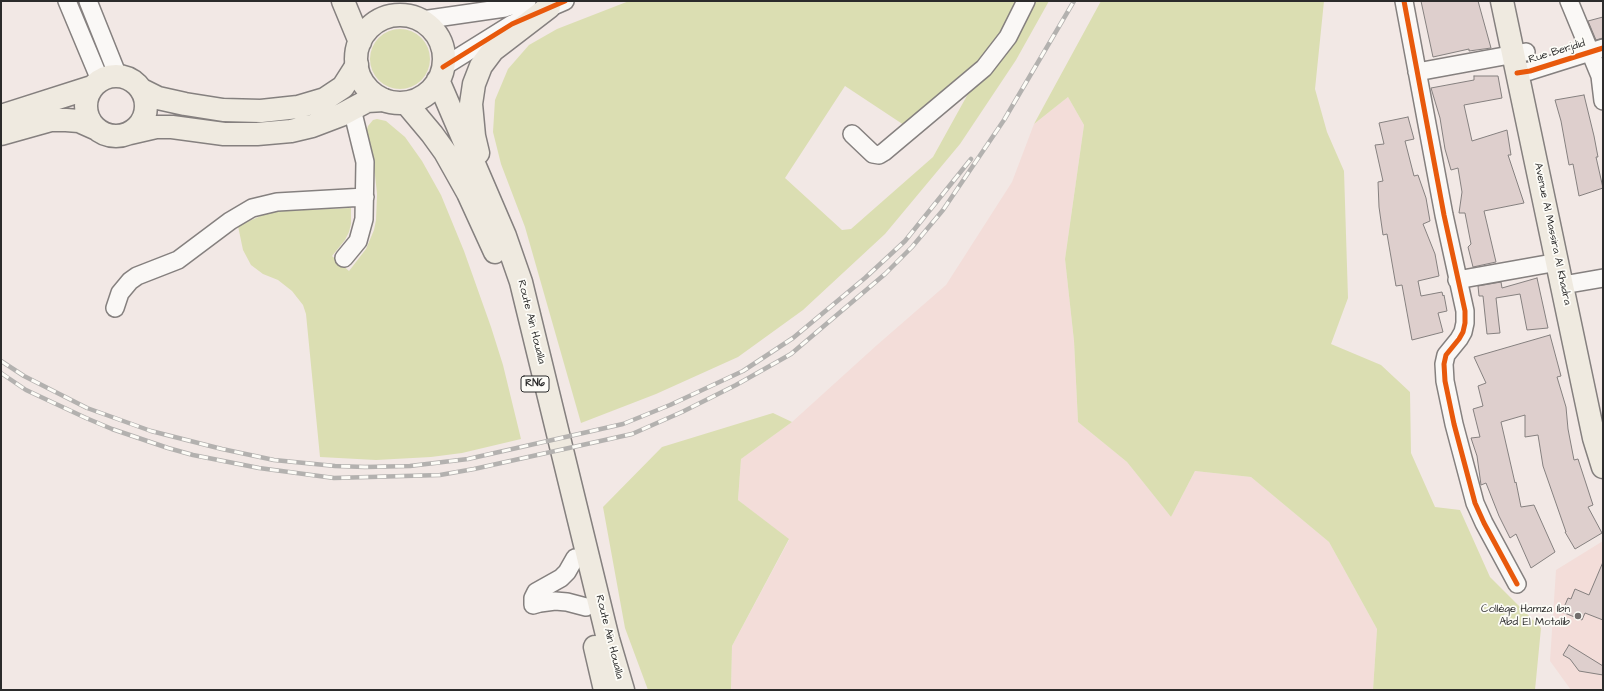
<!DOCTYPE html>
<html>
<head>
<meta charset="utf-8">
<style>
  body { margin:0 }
  #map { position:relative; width:1604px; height:691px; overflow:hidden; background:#f2e8e5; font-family:"Architects Daughter",sans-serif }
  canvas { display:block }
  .frame { position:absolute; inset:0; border:2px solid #2b2b2b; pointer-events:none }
</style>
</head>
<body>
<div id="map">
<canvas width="1604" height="691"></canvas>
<div class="frame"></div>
</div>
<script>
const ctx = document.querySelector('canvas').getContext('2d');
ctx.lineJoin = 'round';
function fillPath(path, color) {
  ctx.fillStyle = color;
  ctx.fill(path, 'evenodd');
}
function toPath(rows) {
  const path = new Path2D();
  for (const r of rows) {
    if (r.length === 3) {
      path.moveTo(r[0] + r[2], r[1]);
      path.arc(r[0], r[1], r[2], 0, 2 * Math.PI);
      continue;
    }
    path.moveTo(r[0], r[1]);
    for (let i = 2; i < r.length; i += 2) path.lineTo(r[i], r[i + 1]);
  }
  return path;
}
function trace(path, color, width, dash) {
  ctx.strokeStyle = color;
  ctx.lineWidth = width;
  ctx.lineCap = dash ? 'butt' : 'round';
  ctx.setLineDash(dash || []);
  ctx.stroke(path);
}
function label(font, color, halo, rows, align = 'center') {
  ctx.font = font + ' "Architects Daughter",sans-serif';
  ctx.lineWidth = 3.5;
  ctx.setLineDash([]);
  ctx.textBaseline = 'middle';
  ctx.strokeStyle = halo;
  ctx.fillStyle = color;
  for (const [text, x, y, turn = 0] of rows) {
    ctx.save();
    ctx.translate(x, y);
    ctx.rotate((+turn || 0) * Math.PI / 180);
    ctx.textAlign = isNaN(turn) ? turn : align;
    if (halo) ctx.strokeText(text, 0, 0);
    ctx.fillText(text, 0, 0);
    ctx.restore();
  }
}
fillPath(toPath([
  [1068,97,1084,125,1065,259,1074,341,1078,422,1127,462,1171,517,1195,471,1251,477,1329,542,1377,629,1373,690,731,690,732,646,789,540,738,500,741,459,792,422,877,345,946,285,1012,182,1034,124],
  [1603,541,1603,690,1571,690,1550,661,1556,570]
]), '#f3ddd9');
fillPath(toPath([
  [629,1,1021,1,1011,21,977,63,907,127,845,86,785,178,842,230,851,229,933,157,969,92,968,90,1032,1,1049,1,1016,60,960,144,885,234,803,310,738,357,656,394,581,423,525,227,501,164,493,132,495,100,508,69,529,45,557,29],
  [1101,1,1324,1,1315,89,1327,132,1344,171,1348,298,1331,344,1381,365,1410,392,1411,453,1435,507,1460,510,1490,577,1541,628,1535,690,1373,690,1377,629,1329,542,1251,477,1195,471,1171,517,1127,462,1078,422,1074,341,1065,259,1084,125,1068,97,1034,124],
  [400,59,30],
  [377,119,386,121,405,137,422,161,441,195,464,251,491,327,503,365,521,439,462,453,431,457,376,460,320,457,306,314,303,305,292,291,278,280,263,274,251,265,243,250,238,226,263,215,280,211,351,208,351,224,349,232,345,240,332,256,349,271,366,249,374,230,376,220,377,194,375,175,366,132,368,126,373,120],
  [773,413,792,422,741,459,738,500,789,539,732,646,731,690,648,690,625,628,603,507,662,447]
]), '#dbdeb2');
const building = toPath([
  [1421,1,1478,1,1491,48,1469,51,1469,49,1433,57,1421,1],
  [1603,17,1603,38,1596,40,1588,21,1603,17],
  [1474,76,1498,76,1502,98,1464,105,1472,141,1507,130,1511,155,1508,155,1524,203,1484,211,1496,262,1473,267,1468,247,1471,244,1465,213,1459,213,1462,192,1458,168,1451,170,1445,149,1440,118,1431,88,1474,80,1474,76],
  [1584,95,1594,136,1598,157,1596,157,1603,188,1579,196,1573,164,1569,165,1561,121,1555,100,1584,95],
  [1408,117,1414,139,1405,141,1414,176,1418,175,1426,198,1430,221,1423,224,1435,254,1439,276,1418,281,1421,296,1442,292,1443,296,1444,295,1447,311,1438,313,1443,332,1412,340,1402,285,1396,286,1387,234,1383,235,1379,207,1378,182,1383,181,1375,145,1384,144,1379,123,1408,117],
  [1537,278,1548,328,1527,330,1520,294,1496,298,1500,333,1487,334,1483,296,1479,296,1478,286,1501,282,1502,288,1537,278],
  [1550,335,1561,376,1557,377,1566,407,1568,429,1574,460,1578,459,1593,505,1588,507,1602,533,1575,549,1565,532,1566,532,1543,466,1538,435,1525,437,1525,415,1501,422,1515,483,1516,482,1521,507,1534,505,1555,552,1531,568,1516,534,1510,538,1499,516,1486,483,1481,485,1477,456,1471,438,1480,437,1473,409,1483,406,1478,386,1486,383,1474,357,1550,335],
  [1603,562,1603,620,1585,613,1582,620,1562,612,1568,598,1571,599,1575,589,1589,595,1603,562],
  [1569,645,1603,666,1603,675,1579,671,1570,659,1563,655,1569,645]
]);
fillPath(building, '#decfcd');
trace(building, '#85807f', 1);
const minor = toPath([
  [67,1,100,80],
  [88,1,118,76],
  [1404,1,1444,215,1465,311,1465,323,1463,332,1459,339,1446,355,1444,364,1445,381,1454,424,1475,503,1484,523,1517,584],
  [1569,1,1600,76,1603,101],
  [422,20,505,8,527,1],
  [443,67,512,24,565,1],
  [1417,72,1526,52],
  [1517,73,1530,71,1603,48],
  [852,134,873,154,879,155,884,152,984,68,1008,37,1026,1],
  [344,258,358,241,364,219,365,162,352,109],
  [1457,280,1558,262],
  [1563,285,1603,278],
  [115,308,120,293,130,281,137,276,178,260,230,221,252,208,277,202,365,197],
  [575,558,567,572,561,578,536,592,533,598,533,605,540,603,555,601,567,602,586,607]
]);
const major = toPath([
  [1502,1,1594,438,1603,467],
  [116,106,30],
  [142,90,158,98,185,104,223,110,261,111,298,107,325,99,343,87,357,65],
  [1,116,92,87],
  [130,133,156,127,172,127,224,134,257,134,291,131,312,126,341,115,367,101,384,100],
  [1,134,51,120,66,120,79,121,97,129]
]);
const highway = toPath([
  [343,1,360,42],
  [400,59,44],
  [438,80,505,236,521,282,608,639,623,690],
  [406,103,432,134,445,152,468,193,495,252],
  [478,153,474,136,471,104,474,84,481,66,493,50,549,7],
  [595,647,605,690]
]);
trace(minor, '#85807f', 20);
trace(major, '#85807f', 25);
trace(highway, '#85807f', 25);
trace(minor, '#faf8f6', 17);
trace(major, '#efeae0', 22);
trace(highway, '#efeae0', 22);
const rail = toPath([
  [1,361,24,376,87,408,151,431,222,449,274,460,335,466,365,467,410,466,468,459,623,424,670,405,743,371,793,338,865,278,905,241,971,159],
  [1,373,26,390,86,418,112,429,168,448,193,455,259,468,334,478,440,475,474,469,632,434,682,412,736,385,791,354,885,274,912,247,943,210,1004,120,1074,1]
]);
trace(rail, '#b3b1af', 4.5);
trace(rail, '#fdfcf7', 3, [9]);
trace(toPath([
  [1404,1,1444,215,1465,311,1465,323,1463,332,1459,339,1446,355,1444,364,1445,381,1454,424,1475,503,1484,523,1517,584],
  [443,67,512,24,565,1],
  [1517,73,1530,71,1603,48]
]), '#e8590c', 5);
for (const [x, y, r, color] of [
  [1578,616,4,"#716d6c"]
]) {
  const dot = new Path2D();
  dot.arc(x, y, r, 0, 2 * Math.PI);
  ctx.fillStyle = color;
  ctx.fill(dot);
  trace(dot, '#fdfcf7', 1.5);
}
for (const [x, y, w] of [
  [535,384,28]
]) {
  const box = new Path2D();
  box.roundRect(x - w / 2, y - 8, w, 16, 3);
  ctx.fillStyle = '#fdfcf7';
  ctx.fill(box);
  trace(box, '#2b2b2b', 1);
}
label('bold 10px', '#2b2b2b', null, [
  ["RN6",535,384]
]);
label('11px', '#2b2b2b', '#fdfcf7', [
  ["Rue Berjdid",1557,52,-17],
  ["Avenue Al Massira Al Khadra",1552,234,78],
  ["Route Aïn Houalla",531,322,76],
  ["Route Aïn Houalla",609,637,76]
]);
label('11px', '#2b2b2b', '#fdfcf7', [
  ["Collège Hamza Ibn",1570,610],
  ["Abd El Motalib",1570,623]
], 'right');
</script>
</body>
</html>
